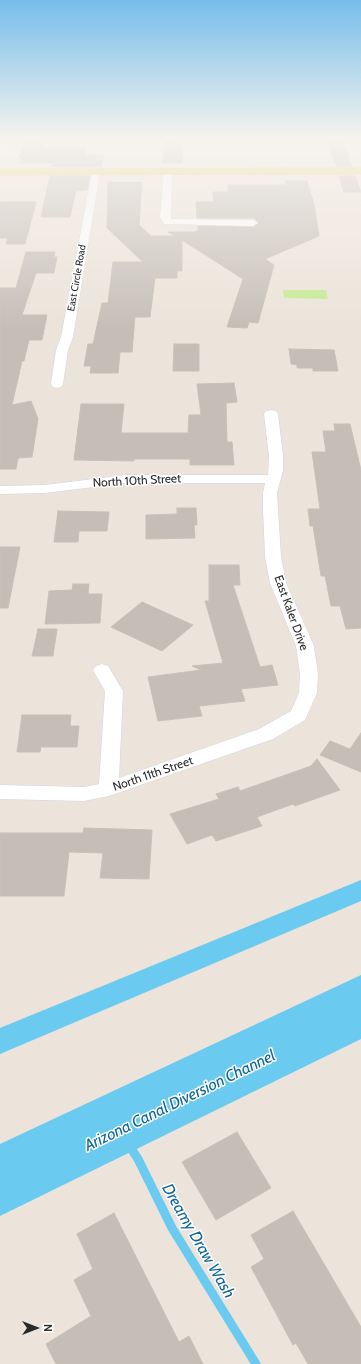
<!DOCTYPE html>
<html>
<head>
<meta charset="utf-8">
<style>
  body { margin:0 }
  #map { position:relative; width:361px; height:1364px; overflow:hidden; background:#ece4da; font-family:Cabin,sans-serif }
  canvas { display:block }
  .north { position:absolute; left:16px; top:1308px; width:40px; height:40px; -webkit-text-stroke:3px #fff; paint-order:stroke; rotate:90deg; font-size:11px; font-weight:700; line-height:16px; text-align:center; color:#292929 }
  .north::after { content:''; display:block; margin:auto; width:14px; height:18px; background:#292929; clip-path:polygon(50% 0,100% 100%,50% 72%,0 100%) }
</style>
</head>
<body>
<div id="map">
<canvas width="361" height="1364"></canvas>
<div class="north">N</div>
</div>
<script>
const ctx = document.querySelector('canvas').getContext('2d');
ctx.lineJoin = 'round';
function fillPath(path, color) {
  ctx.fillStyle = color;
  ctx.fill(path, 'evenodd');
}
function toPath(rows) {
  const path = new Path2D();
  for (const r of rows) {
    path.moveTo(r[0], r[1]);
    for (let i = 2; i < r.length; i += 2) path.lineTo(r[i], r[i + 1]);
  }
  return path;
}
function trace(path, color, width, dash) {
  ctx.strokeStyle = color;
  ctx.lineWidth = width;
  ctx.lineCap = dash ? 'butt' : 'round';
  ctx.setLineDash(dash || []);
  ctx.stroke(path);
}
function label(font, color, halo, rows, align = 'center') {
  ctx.font = font + ' Cabin,sans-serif';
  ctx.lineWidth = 3;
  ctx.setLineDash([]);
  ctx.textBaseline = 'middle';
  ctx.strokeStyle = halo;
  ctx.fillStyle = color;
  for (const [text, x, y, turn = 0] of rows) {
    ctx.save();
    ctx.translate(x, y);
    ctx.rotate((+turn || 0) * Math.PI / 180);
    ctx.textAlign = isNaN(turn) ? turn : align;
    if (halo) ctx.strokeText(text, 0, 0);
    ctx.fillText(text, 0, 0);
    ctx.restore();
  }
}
fillPath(toPath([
  [283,290,326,290,328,299,284,298]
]), '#c3eb91');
fillPath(toPath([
  [361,975,361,1039,0,1216,0,1144]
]), '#6bcaf0');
trace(toPath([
  [128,1144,138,1159,172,1228,256,1364]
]), '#6bcaf0', 9);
fillPath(toPath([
  [361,880,361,901,0,1054,0,1028,361,880]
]), '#6bcaf0');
const building = toPath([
  [25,138,45,138,43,147,86,147,85,155,104,155,101,167,52,167,54,163,20,163,22,158,19,158,25,138],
  [165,138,182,138,182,145,183,145,182,163,163,163,165,138],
  [342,138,350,161,352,167,337,167,325,139,342,138],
  [50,176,90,176,87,190,76,191,70,217,41,217,50,176],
  [339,176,355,176,361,192,344,192,339,176],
  [286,181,307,181,314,204,319,236,265,259,274,265,258,323,249,322,247,328,227,327,243,279,182,240,182,271,177,271,177,278,155,278,150,317,135,317,132,352,120,352,118,373,90,373,91,366,84,366,88,344,93,344,102,303,108,303,113,262,143,262,107,228,108,182,142,182,139,225,151,236,175,236,168,232,194,232,198,231,198,226,254,227,259,222,253,218,197,218,196,202,214,202,213,192,228,192,228,185,287,185,286,181],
  [0,202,36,202,25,244,6,244,8,238,0,238,0,202],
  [26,252,55,252,54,257,57,257,54,273,36,273,22,315,47,315,42,340,29,340,24,361,22,361,12,405,31,401,38,419,32,457,18,458,16,469,0,469,0,288,16,288,26,252],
  [174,344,199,344,199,371,173,371,174,344],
  [289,349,334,350,338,371,313,371,313,368,297,368,297,365,291,364,289,349],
  [234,383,237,402,226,403,227,442,232,442,234,465,190,465,190,459,134,459,134,461,74,460,81,404,124,404,121,433,188,433,189,415,201,415,197,384,234,383],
  [334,424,350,424,361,470,361,628,346,629,340,606,331,606,325,576,321,576,313,526,310,526,308,509,320,509,312,452,326,452,323,431,335,431,334,424],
  [177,508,196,508,197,525,194,525,195,538,146,539,146,515,177,514,177,508],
  [58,511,109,512,107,531,79,531,78,542,54,542,58,511],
  [0,547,20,547,8,608,0,608,0,547],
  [209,565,239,565,240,585,233,585,260,667,272,665,278,685,241,689,245,701,199,706,202,716,158,721,148,677,201,670,192,666,223,663,205,601,209,601,209,565],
  [73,584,89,584,88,594,102,594,100,623,45,624,49,591,72,590,73,584],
  [142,602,193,625,162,651,111,627,142,602],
  [38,629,57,629,53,656,32,656,38,629],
  [22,715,71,715,70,726,79,726,77,747,41,747,40,752,17,752,22,715],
  [361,733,361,772,320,755,330,741,350,749,361,733],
  [317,759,340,790,295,806,293,804,257,817,262,826,216,841,212,835,187,844,170,814,219,799,216,794,238,787,240,791,311,766,317,759],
  [84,828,152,830,149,879,100,878,103,853,69,852,64,896,0,896,0,833,83,833,84,828],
  [237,1132,271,1188,216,1220,182,1162,237,1132],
  [293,1211,361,1327,361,1364,308,1364,296,1343,293,1345,251,1267,264,1259,251,1235,293,1211],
  [114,1213,179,1342,189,1336,203,1364,56,1364,46,1344,91,1316,74,1280,93,1269,77,1234,114,1213]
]);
fillPath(building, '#c4beb7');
trace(building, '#c7c1b4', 1);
const street = toPath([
  [1,138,9,138,4,151,0,154,1,138],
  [96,169,100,172,73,337,68,350,63,384,61,387,57,388,53,387,51,384,56,350,61,337,92,172,96,169],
  [168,169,172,172,171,219,253,220,258,223,253,226,164,224,160,217,164,172,168,169],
  [271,410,276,411,278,414,283,456,283,470,277,493,281,557,286,583,314,646,318,674,317,693,305,720,273,739,109,796,84,801,0,799,0,785,84,787,99,784,105,691,93,670,96,666,102,664,108,666,123,691,119,778,259,729,291,711,299,693,300,674,296,646,270,583,265,557,263,509,263,493,265,483,126,483,45,493,0,494,0,486,45,485,126,475,268,475,269,456,264,414,266,411,271,410]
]);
const primary = toPath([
  [361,168,361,174,0,175,0,169,361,168]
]);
trace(street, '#d0d3e2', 1);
trace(primary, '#c7c7c7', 1);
fillPath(street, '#fff');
fillPath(primary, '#f2d259');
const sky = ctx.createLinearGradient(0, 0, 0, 329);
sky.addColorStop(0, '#76bdeb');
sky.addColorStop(0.42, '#f6f3ee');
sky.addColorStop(1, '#f6f3ee00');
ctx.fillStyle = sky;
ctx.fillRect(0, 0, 361, 329);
label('10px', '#292929', '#fff', [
  ["East Circle Road",77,278,-80]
]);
label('12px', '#292929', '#fff', [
  ["North 10th Street",137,481,-3],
  ["East Kaler Drive",291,613,70],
  ["North 11th Street",153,774,-19]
]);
label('italic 16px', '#0c669a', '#fff', [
  ["Arizona Canal Diversion Channel",180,1101,-26],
  ["Dreamy Draw Wash",198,1241,60]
]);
</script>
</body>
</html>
